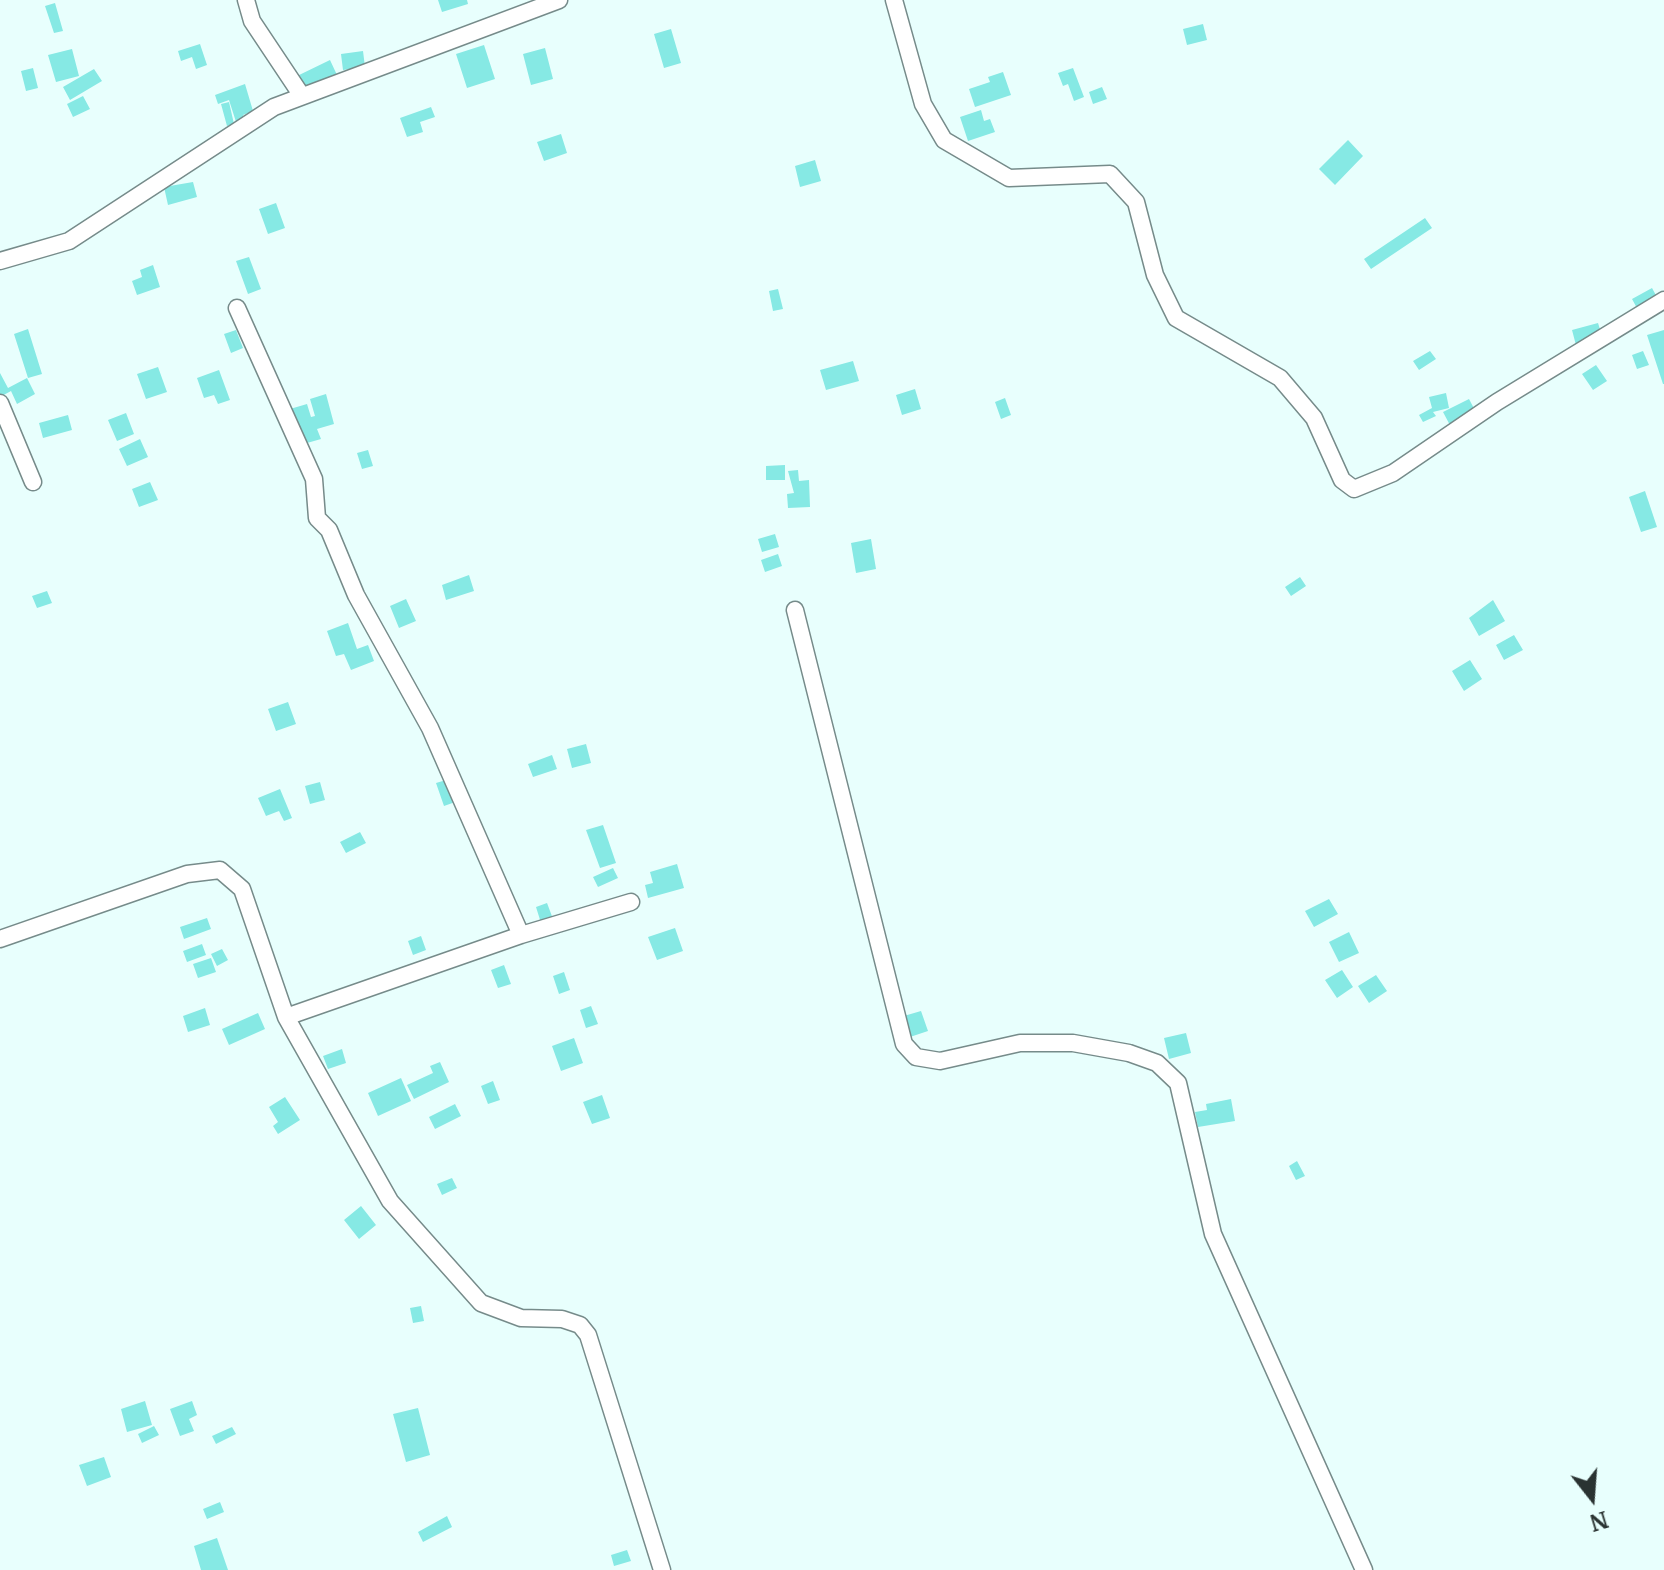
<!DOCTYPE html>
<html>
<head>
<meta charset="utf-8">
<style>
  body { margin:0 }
  #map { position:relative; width:1664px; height:1570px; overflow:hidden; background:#e8fffd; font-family:Merriweather,serif }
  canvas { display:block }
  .north { position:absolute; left:1552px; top:1458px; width:80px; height:80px; -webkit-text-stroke:6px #e8fffd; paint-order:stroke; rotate:163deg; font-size:22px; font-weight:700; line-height:32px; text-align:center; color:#2a3332 }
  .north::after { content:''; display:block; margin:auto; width:28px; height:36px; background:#2a3332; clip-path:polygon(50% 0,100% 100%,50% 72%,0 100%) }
</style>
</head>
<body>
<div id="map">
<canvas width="1664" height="1570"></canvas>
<div class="north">N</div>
</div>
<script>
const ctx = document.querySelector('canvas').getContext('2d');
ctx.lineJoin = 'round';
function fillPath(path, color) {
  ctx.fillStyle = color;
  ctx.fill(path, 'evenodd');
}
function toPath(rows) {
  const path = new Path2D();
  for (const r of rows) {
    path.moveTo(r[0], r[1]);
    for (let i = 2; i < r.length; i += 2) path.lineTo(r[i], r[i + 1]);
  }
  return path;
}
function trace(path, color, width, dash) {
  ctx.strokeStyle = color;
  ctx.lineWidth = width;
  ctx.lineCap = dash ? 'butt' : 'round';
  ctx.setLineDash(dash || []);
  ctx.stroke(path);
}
fillPath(toPath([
  [438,0,467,0,468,4,442,12],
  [55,3,63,31,54,33,45,6],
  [1203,24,1207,40,1187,45,1183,29],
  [671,29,681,63,664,68,654,34],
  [200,44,207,65,196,69,192,57,181,61,178,51],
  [484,45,495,79,467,88,456,54],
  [545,48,553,79,531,85,523,54],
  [72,49,79,76,56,82,48,55],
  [363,51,365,67,343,70,341,54],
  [330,60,337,75,302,92,295,77],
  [33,68,38,88,26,91,21,71],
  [1073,68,1084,97,1074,101,1068,84,1063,86,1058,73],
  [94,69,102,81,70,100,63,87],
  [1003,72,1011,95,975,107,969,89,990,82,988,77],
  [245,84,253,111,243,115,245,122,237,125,229,100,218,104,215,95],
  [1102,87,1107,99,1093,104,1089,92],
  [83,96,90,109,73,117,67,104],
  [229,102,234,124,227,126,221,104],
  [431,107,435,117,420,122,423,132,407,137,400,118],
  [981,110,984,121,990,119,995,132,968,141,960,117],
  [561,134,567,153,544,161,537,142],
  [1348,140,1363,156,1335,185,1319,169],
  [815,160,821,181,800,187,795,166],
  [193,182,197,197,168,205,164,187],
  [276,203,285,228,268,234,259,209],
  [1425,218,1432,228,1371,269,1364,259],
  [249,257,261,289,248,294,236,261],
  [153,265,160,287,137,295,132,281,142,277,140,270],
  [1652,288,1664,310,1644,321,1632,299],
  [778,289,783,309,773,311,769,291],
  [1598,323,1604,342,1577,349,1572,330],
  [28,329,42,374,28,378,14,334],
  [236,330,243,348,231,353,224,334],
  [1664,330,1664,384,1663,384,1647,335],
  [1430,351,1436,359,1419,370,1413,361],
  [1643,351,1649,365,1637,369,1632,355],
  [853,361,859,381,826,390,820,370],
  [1596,365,1607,381,1593,390,1582,374],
  [158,367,167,392,146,399,137,374],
  [219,370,230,400,218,404,214,395,204,398,197,378],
  [0,373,8,388,27,378,35,394,17,404,11,391,0,397],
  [915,389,921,409,902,415,896,395],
  [1446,393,1449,408,1433,412,1436,416,1423,422,1419,415,1432,408,1429,397],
  [326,394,334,424,317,429,321,439,300,445,290,409,307,404,311,417,315,416,310,399],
  [1005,398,1011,415,1001,419,995,402],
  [1469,399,1478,416,1452,429,1443,412],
  [126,413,134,434,117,441,108,420],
  [68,415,72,430,43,438,39,423],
  [140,439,148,457,127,466,119,449],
  [368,450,373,466,362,469,357,453],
  [785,465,785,480,766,480,766,466],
  [798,470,799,481,809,480,810,507,788,508,787,494,794,493,788,471],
  [150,482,158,500,139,507,132,489],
  [1645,491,1657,527,1641,532,1629,497],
  [775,534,779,547,762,552,758,539],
  [871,539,876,569,856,573,851,543],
  [778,554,782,566,765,572,761,560],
  [469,575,474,591,446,600,442,585],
  [1300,577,1306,586,1291,596,1285,587],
  [47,591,52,603,37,608,32,596],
  [406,599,416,621,399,628,390,606],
  [1493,600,1505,621,1479,636,1469,618],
  [348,623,357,649,368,645,374,661,351,670,344,654,336,656,327,631],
  [1514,635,1523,650,1504,660,1496,645],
  [1470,660,1482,679,1464,691,1452,671],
  [288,702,296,724,276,731,268,709],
  [586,744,591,763,572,768,567,749],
  [552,755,557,769,533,777,528,764],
  [453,778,461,800,444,806,436,783],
  [320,782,325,800,310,804,305,786],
  [280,789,292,818,284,821,279,811,266,816,258,798],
  [603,825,616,863,600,868,586,830],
  [360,832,366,843,346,853,340,842],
  [677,864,684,888,648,898,645,885,653,883,650,872],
  [613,868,618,878,598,887,593,877],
  [1329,899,1338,914,1314,927,1305,911],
  [547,903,553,919,541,923,536,907],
  [207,918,211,929,184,939,180,927],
  [675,928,683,951,657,960,648,937],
  [1349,932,1359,953,1339,962,1329,942],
  [421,936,426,950,413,955,408,941],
  [202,944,206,955,187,962,183,951],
  [222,949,228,960,217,966,211,954],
  [211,958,216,972,198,978,193,964],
  [504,965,511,984,498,988,491,970],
  [1342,970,1353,987,1337,998,1325,980],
  [564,972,570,990,559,994,553,976],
  [1376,975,1387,991,1369,1003,1358,986],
  [591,1006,598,1024,586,1028,580,1010],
  [205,1008,210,1025,188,1032,183,1016],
  [921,1011,928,1031,904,1039,897,1018],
  [258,1013,265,1029,229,1045,222,1029],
  [1186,1033,1191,1053,1169,1059,1164,1038],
  [574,1038,583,1063,561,1071,552,1046],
  [342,1049,346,1063,328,1069,323,1056],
  [440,1062,449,1082,414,1099,407,1085,433,1073,430,1066],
  [401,1078,411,1101,378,1116,368,1093],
  [493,1081,500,1100,488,1104,481,1086],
  [602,1095,610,1118,592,1124,583,1102],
  [285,1097,300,1120,278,1134,273,1126,278,1122,269,1107],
  [1231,1099,1235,1121,1198,1127,1195,1112,1207,1110,1206,1104],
  [455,1104,461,1116,435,1129,429,1117],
  [1297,1161,1305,1176,1296,1180,1289,1166],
  [452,1178,457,1188,442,1195,437,1184],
  [361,1206,376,1225,359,1239,344,1220],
  [421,1306,424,1321,413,1323,410,1308],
  [145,1401,152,1425,127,1432,121,1409],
  [192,1401,197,1415,189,1419,194,1431,180,1436,170,1409],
  [418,1408,430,1455,406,1462,393,1414],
  [154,1426,159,1435,142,1443,138,1434],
  [232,1427,236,1434,216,1444,212,1436],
  [104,1457,111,1477,87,1486,79,1465],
  [220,1502,224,1512,207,1519,203,1509],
  [447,1516,452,1527,423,1542,418,1532],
  [217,1538,228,1570,201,1570,194,1546],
  [627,1550,631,1561,614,1566,611,1555]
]), '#86e9e4');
const minor = toPath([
  [246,0,252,21,302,96],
  [894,0,923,104,944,140,1009,178,1110,174,1136,202,1155,275,1176,318,1280,378,1314,418,1342,480,1354,489,1393,473,1497,402,1664,300],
  [0,261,69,241,274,107,559,0],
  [237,308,314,479,317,518,329,530,356,595,430,728,521,935],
  [0,403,33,482],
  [795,610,904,1044,916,1057,940,1061,1020,1043,1073,1043,1129,1053,1157,1063,1178,1083,1213,1234,1364,1570],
  [0,939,187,874,220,870,242,889,286,1017,390,1201,481,1303,521,1318,562,1319,580,1325,588,1335,662,1570],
  [286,1017,521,935,631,902]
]);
trace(minor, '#768b8a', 19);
trace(minor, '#fff', 16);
</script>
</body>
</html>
